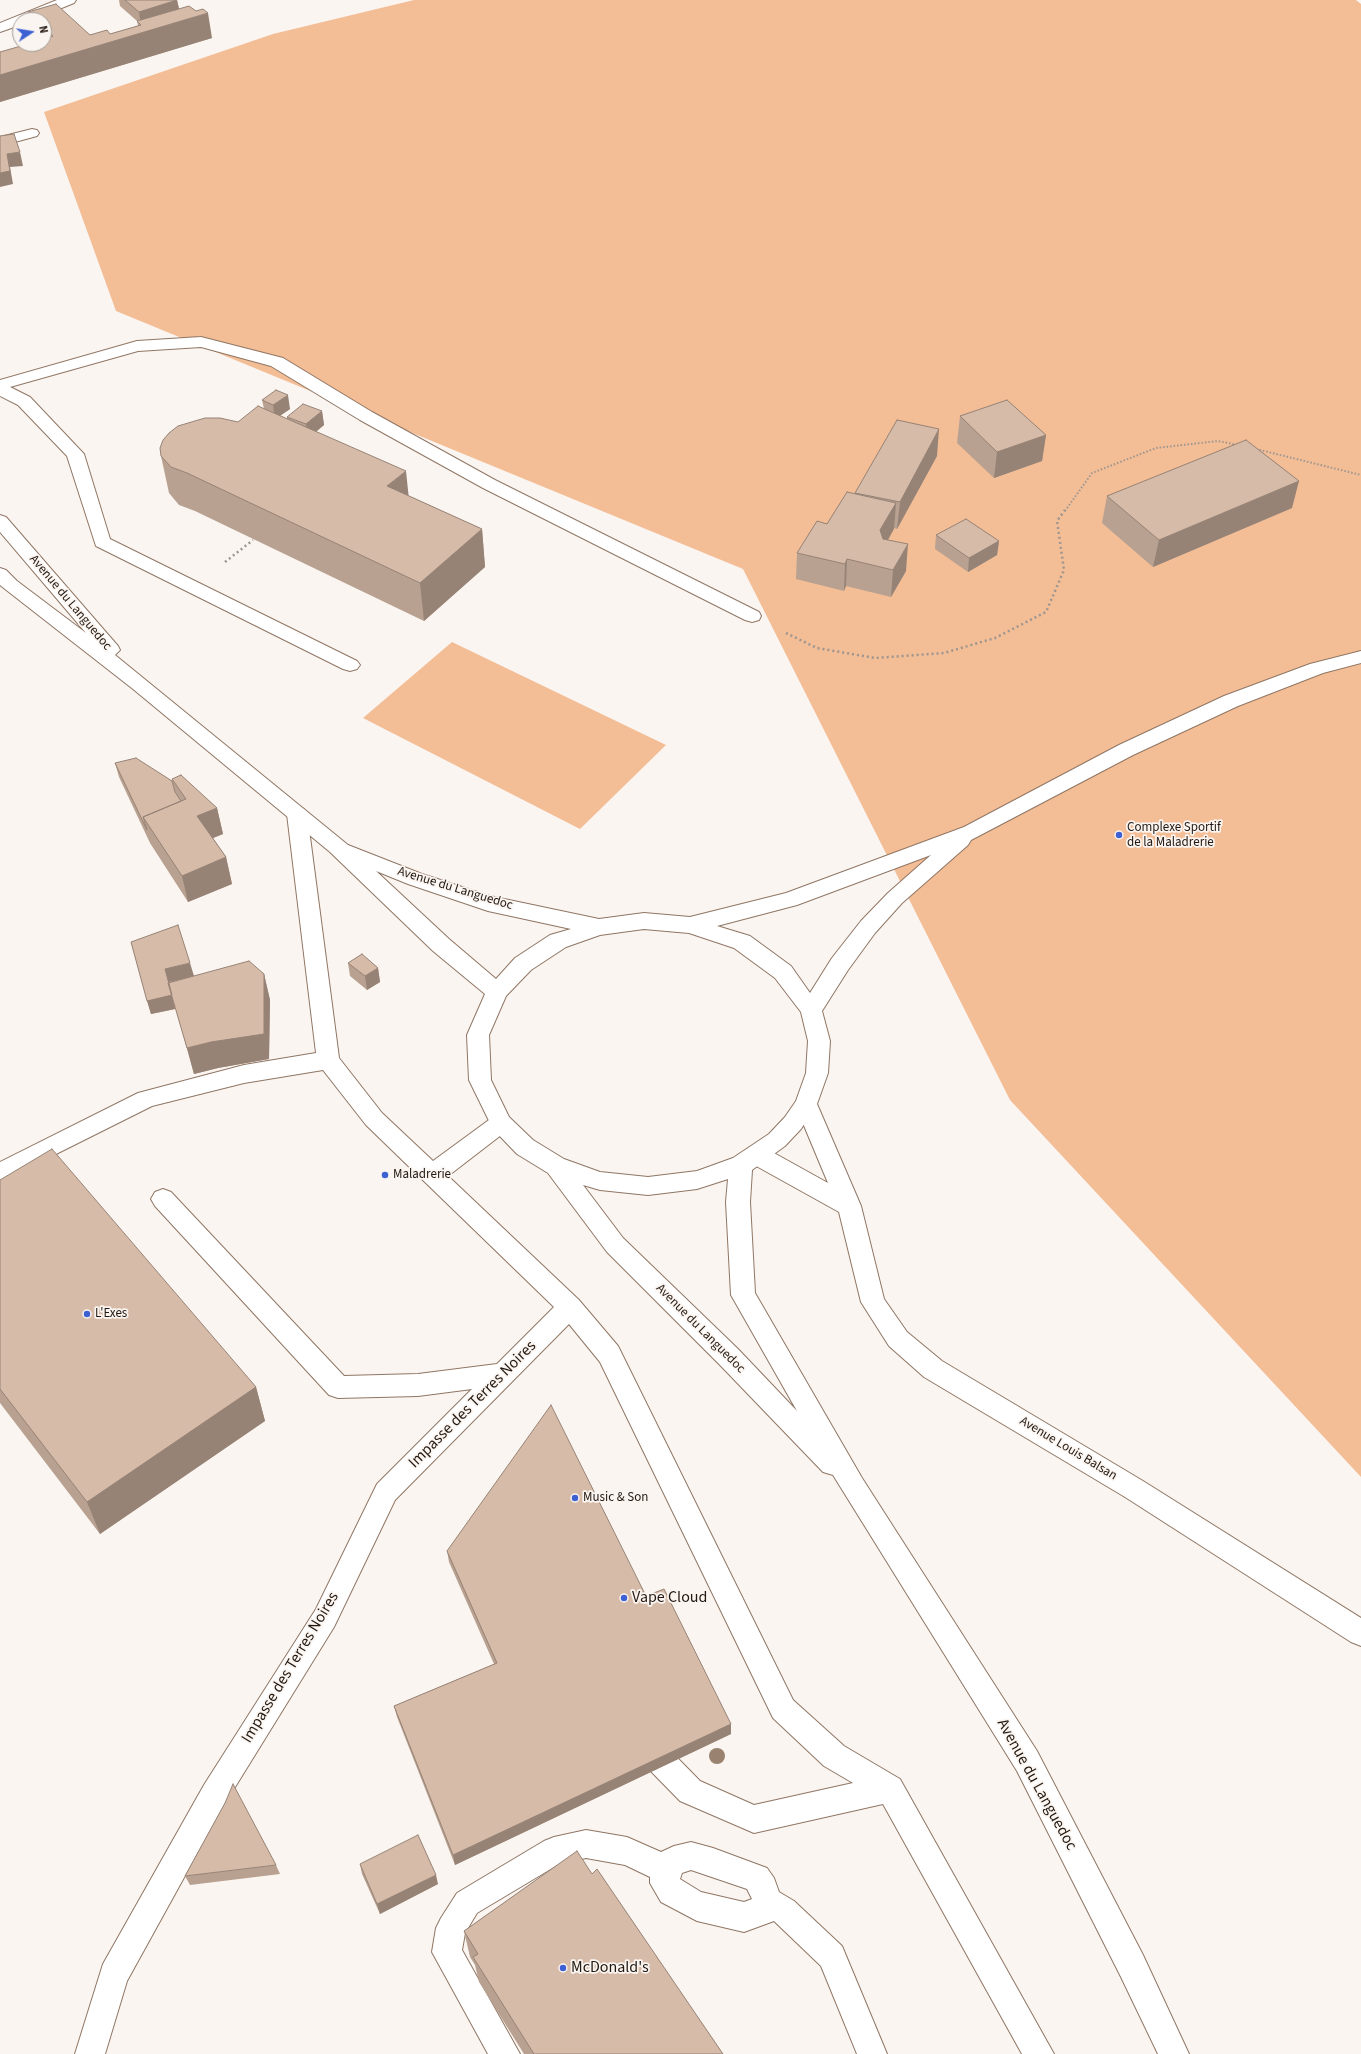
<!DOCTYPE html>
<html>
<head>
<meta charset="utf-8">
<style>
  body { margin:0 }
  #map { position:relative; width:1361px; height:2054px; overflow:hidden; background:#fbf5f1; font-family:"Source Sans 3",sans-serif }
  canvas { display:block }
  .north { position:absolute; left:12px; top:12px; width:40px; height:40px; box-sizing:border-box; background:#fbf5f1; border:1px solid #a49d97; border-radius:50%; rotate:78deg; font-size:11px; font-weight:700; line-height:16px; text-align:center; color:#221811 }
  .north::after { content:''; display:block; margin:auto; width:14px; height:18px; background:#3d60d2; clip-path:polygon(50% 0,100% 100%,50% 72%,0 100%) }
</style>
</head>
<body>
<div id="map">
<canvas width="1361" height="2054"></canvas>
<div class="north">N</div>
</div>
<script>
const ctx = document.querySelector('canvas').getContext('2d');
ctx.lineJoin = 'round';
function fillPath(path, color) {
  ctx.fillStyle = color;
  ctx.fill(path, 'evenodd');
}
function toPath(rows) {
  const path = new Path2D();
  for (const r of rows) {
    path.moveTo(r[0], r[1]);
    for (let i = 2; i < r.length; i += 2) path.lineTo(r[i], r[i + 1]);
  }
  return path;
}
function trace(path, color, width, dash) {
  ctx.strokeStyle = color;
  ctx.lineWidth = width;
  ctx.lineCap = dash ? 'butt' : 'round';
  ctx.setLineDash(dash || []);
  ctx.stroke(path);
}
function label(font, color, halo, rows, align = 'center') {
  ctx.font = font + ' "Source Sans 3",sans-serif';
  ctx.lineWidth = 3.5;
  ctx.setLineDash([]);
  ctx.textBaseline = 'middle';
  ctx.strokeStyle = halo;
  ctx.fillStyle = color;
  for (const [text, x, y, turn = 0] of rows) {
    ctx.save();
    ctx.translate(x, y);
    ctx.rotate((+turn || 0) * Math.PI / 180);
    ctx.textAlign = isNaN(turn) ? turn : align;
    if (halo) ctx.strokeText(text, 0, 0);
    ctx.fillText(text, 0, 0);
    ctx.restore();
  }
}
fillPath(toPath([
  [414,0,1356,0,1361,4,1361,1477,1010,1100,743,569,116,311,44,112,273,34],
  [452,642,666,745,580,829,363,718]
]), '#f3bd96');
const minor = toPath([
  [57,0,76,0,74,3,32,20,20,20,20,25,0,32,0,23,57,0],
  [32,129,37,130,39,133,37,136,0,146,0,137,32,129],
  [201,337,283,358,372,412,495,480,759,612,761,616,759,620,752,622,745,620,483,488,360,420,271,366,201,347,138,351,10,387,30,397,84,454,110,539,357,661,360,665,357,669,350,671,343,669,96,546,67,456,18,405,0,396,0,380,137,341,201,337],
  [297,807,304,809,307,814,339,1058,382,1113,433,1161,493,1117,501,1114,509,1117,512,1123,509,1129,448,1176,579,1300,618,1346,793,1700,844,1746,900,1779,1054,2054,1022,2054,883,1804,754,1833,680,1801,634,1754,630,1744,634,1734,644,1730,654,1734,700,1781,754,1805,853,1783,824,1766,773,1718,600,1362,569,1324,395,1500,334,1627,224,1805,127,1981,105,2054,75,2054,103,1964,204,1785,316,1609,377,1484,472,1389,418,1396,338,1398,329,1395,155,1206,151,1199,155,1192,163,1189,171,1192,344,1376,418,1374,497,1364,554,1307,366,1125,323,1070,244,1083,152,1106,0,1182,0,1162,138,1093,244,1065,316,1053,287,814,290,809,297,807],
  [806,1095,814,1098,817,1104,861,1206,884,1299,907,1332,942,1361,1143,1481,1361,1618,1361,1646,1351,1642,1125,1497,924,1377,889,1346,861,1302,839,1212,749,1162,745,1155,749,1148,757,1146,765,1148,828,1183,795,1104,798,1098,806,1095],
  [586,1830,627,1837,661,1852,674,1846,691,1842,713,1848,767,1868,774,1878,779,1892,794,1901,842,1946,887,2054,857,2054,821,1966,774,1921,744,1932,697,1921,661,1902,650,1883,650,1877,625,1865,586,1858,559,1864,477,1913,465,1933,462,1950,520,2054,488,2054,432,1952,436,1928,441,1918,457,1893,544,1841,554,1837,586,1830],
  [691,1870,747,1889,752,1899,744,1902,701,1892,680,1879,682,1873,691,1870]
]);
const major = toPath([
  [0,515,6,517,118,646,120,650,115,655,348,845,422,874,490,896,599,919,644,913,690,917,786,893,964,827,1119,745,1224,696,1310,664,1361,651,1361,663,1323,673,1238,706,1133,755,971,840,968,845,902,903,875,933,848,970,822,1011,830,1041,828,1073,817,1104,801,1129,785,1146,752,1170,750,1202,755,1293,862,1478,1037,1751,1143,1955,1189,2054,1158,2054,1121,1977,1017,1771,833,1475,823,1472,720,1365,607,1252,548,1173,517,1154,493,1129,469,1080,467,1035,485,994,433,951,330,852,133,689,5,589,0,585,0,568,6,570,17,581,86,633,0,532,0,515],
  [931,855,888,893,861,921,832,958,810,993,791,966,750,936,717,926,797,905,931,855],
  [376,871,408,884,488,911,571,929,550,935,515,958,496,979,449,939,376,871],
  [644,929,689,933,734,948,775,978,801,1012,808,1041,806,1073,796,1101,785,1117,769,1134,733,1158,697,1171,648,1177,600,1172,564,1159,533,1140,509,1117,491,1080,489,1035,506,996,531,970,566,947,600,935,644,929],
  [728,1179,726,1202,731,1295,797,1411,738,1349,623,1238,583,1185,600,1190,648,1195,697,1189,728,1179]
]);
trace(minor, '#8f7664', 2);
trace(major, '#8f7664', 2);
trace(toPath([
  [1256,449,1361,475],
  [1065,511,1092,473,1156,448,1218,441,1238,445]
]), '#9d9690', 2, [1.5, 2]);
trace(toPath([
  [225,562,253,540],
  [786,633,817,648,875,658,944,653,995,638,1046,612,1064,570,1057,521,1065,510]
]), '#9d9690', 2.5, [2, 3]);
fillPath(minor, '#fff');
fillPath(major, '#fff');
ctx.fillStyle = '#99826f';
for (const [x, y] of [
  [717,1756]
]) {
  ctx.beginPath();
  ctx.arc(x, y, 8, 0, 2 * Math.PI);
  ctx.fill();
}
fillPath(toPath([
  [119,0,177,0,179,9,212,38,0,102,0,52,44,44,44,20,30,20,28,12,90,35,110,34,138,26,137,21,120,6],
  [262,400,290,409,280,416,287,419,287,417,322,411,324,425,316,432,409,496,482,529,485,567,424,621,195,511,179,505,169,493,161,456,238,422,264,409],
  [960,416,1046,435,1042,461,994,478,957,443],
  [937,456,897,529,894,528,888,540,906,571,891,597,846,586,844,591,796,579,797,553,827,524,855,494,855,493],
  [1107,496,1292,508,1153,567,1102,523],
  [936,535,999,541,997,555,968,572,935,549],
  [115,763,172,781,172,779,217,808,223,834,213,838,226,857,232,884,188,902,150,843,119,777],
  [131,942,194,976,264,974,270,1000,269,1059,218,1068,194,1074,175,1006,175,1009,151,1014],
  [348,963,378,968,380,982,367,990,350,976],
  [0,1180,256,1387,265,1421,100,1534,0,1403],
  [447,1551,646,1596,731,1724,731,1734,455,1865,397,1717,394,1706,494,1664,449,1562],
  [360,1864,438,1884,380,1914,362,1874],
  [276,1865,280,1874,190,1885,185,1876],
  [592,1874,723,2054,524,2054,479,1982,475,1965,470,1957,464,1931,521,1891]
]), '#b8a190');
fillPath(toPath([
  [177,0,180,13,141,25,139,12],
  [208,13,212,38,0,102,0,75],
  [20,152,23,166,10,167,13,184,0,187,0,173,7,154],
  [288,395,290,409,275,419,273,405],
  [322,411,324,425,308,438,306,424],
  [939,429,937,456,897,529,900,502],
  [1046,435,1042,461,994,478,997,452],
  [406,471,410,509,387,486],
  [1299,481,1292,508,1153,567,1159,540],
  [896,503,894,529,878,557,880,530],
  [482,529,485,567,424,621,420,583],
  [999,541,997,555,968,572,969,558],
  [908,544,906,571,891,597,893,570],
  [847,559,846,586,844,591,845,564],
  [217,808,223,834,203,842,197,816],
  [226,857,232,884,188,902,182,876],
  [190,963,194,976,168,982,165,969],
  [378,968,380,982,367,990,365,976],
  [264,974,270,1000,269,1059,218,1068,194,1074,187,1048],
  [171,993,175,1009,151,1014,147,1001],
  [256,1387,265,1421,100,1534,87,1502],
  [731,1724,731,1734,455,1865,453,1855],
  [436,1875,438,1884,380,1914,377,1904]
]), '#968376');
const building = toPath([
  [125,0,177,0,139,12,125,0],
  [56,4,90,35,107,30,110,34,141,25,137,21,189,6,196,11,203,9,208,13,0,75,0,52,28,44,44,44,44,39,53,36,44,28,44,20,36,20,28,12,56,4],
  [14,134,20,152,7,154,10,171,0,173,0,136,14,134],
  [276,390,288,395,273,405,262,400,276,390],
  [1007,400,1046,435,997,452,960,416,1007,400],
  [303,404,322,411,306,424,287,417,303,404],
  [258,406,406,471,387,486,482,529,420,583,187,473,171,467,161,456,160,448,163,440,169,433,178,426,205,418,220,418,238,422,258,406],
  [897,420,939,429,900,502,855,493,897,420],
  [1246,440,1299,481,1159,540,1107,496,1246,440],
  [847,492,896,503,880,530,883,539,908,544,893,570,847,559,845,564,797,553,817,521,827,524,847,492],
  [966,519,999,541,969,558,936,535,966,519],
  [136,758,172,781,175,792,181,801,143,817,147,830,115,763,136,758],
  [181,775,217,808,197,816,226,857,182,876,143,817,186,799,172,779,181,775],
  [178,925,190,963,165,969,172,995,147,1001,131,942,178,925],
  [362,954,378,968,365,976,348,963,362,954],
  [249,961,264,974,264,1034,211,1042,187,1048,168,983,249,961],
  [52,1149,256,1387,87,1502,0,1389,0,1180,52,1149],
  [551,1405,646,1596,664,1589,731,1724,453,1855,394,1706,497,1663,447,1551,551,1405],
  [233,1784,276,1865,185,1876,225,1803,233,1784],
  [418,1835,436,1875,377,1904,360,1864,418,1835],
  [577,1851,592,1874,597,1869,723,2054,534,2054,473,1957,478,1954,464,1931,577,1851]
]);
fillPath(building, '#d6bba8');
trace(building, '#968376', 1);
for (const [x, y, r, color] of [
  [1119,835,4,"#3d60d2"],
  [385,1175,4,"#3d60d2"],
  [87,1314,4,"#3d60d2"],
  [575,1498,4,"#3d60d2"],
  [624,1598,4,"#3d60d2"],
  [563,1968,4,"#3d60d2"]
]) {
  const dot = new Path2D();
  dot.arc(x, y, r, 0, 2 * Math.PI);
  ctx.fillStyle = color;
  ctx.fill(dot);
  trace(dot, '#fbf5f1', 1.5);
}
label('13px', '#221811', '#fbf5f1', [
  ["Avenue du Languedoc",70,603,50],
  ["Avenue du Languedoc",455,889,17],
  ["Avenue du Languedoc",700,1329,45],
  ["Avenue Louis Balsan",1068,1449,31]
]);
label('13px', '#221811', '#fbf5f1', [
  ["Complexe Sportif",1127,828],
  ["de la Maladrerie",1127,843],
  ["Maladrerie",393,1175],
  ["L'Exes",95,1314],
  ["Music & Son",583,1498]
], 'left');
label('16px', '#221811', '#fbf5f1', [
  ["Impasse des Terres Noires",473,1405,-45],
  ["Impasse des Terres Noires",291,1668,-59],
  ["Avenue du Languedoc",1036,1785,61]
]);
label('16px', '#221811', '#fbf5f1', [
  ["Vape Cloud",632,1598],
  ["McDonald's",571,1968]
], 'left');
</script>
</body>
</html>
